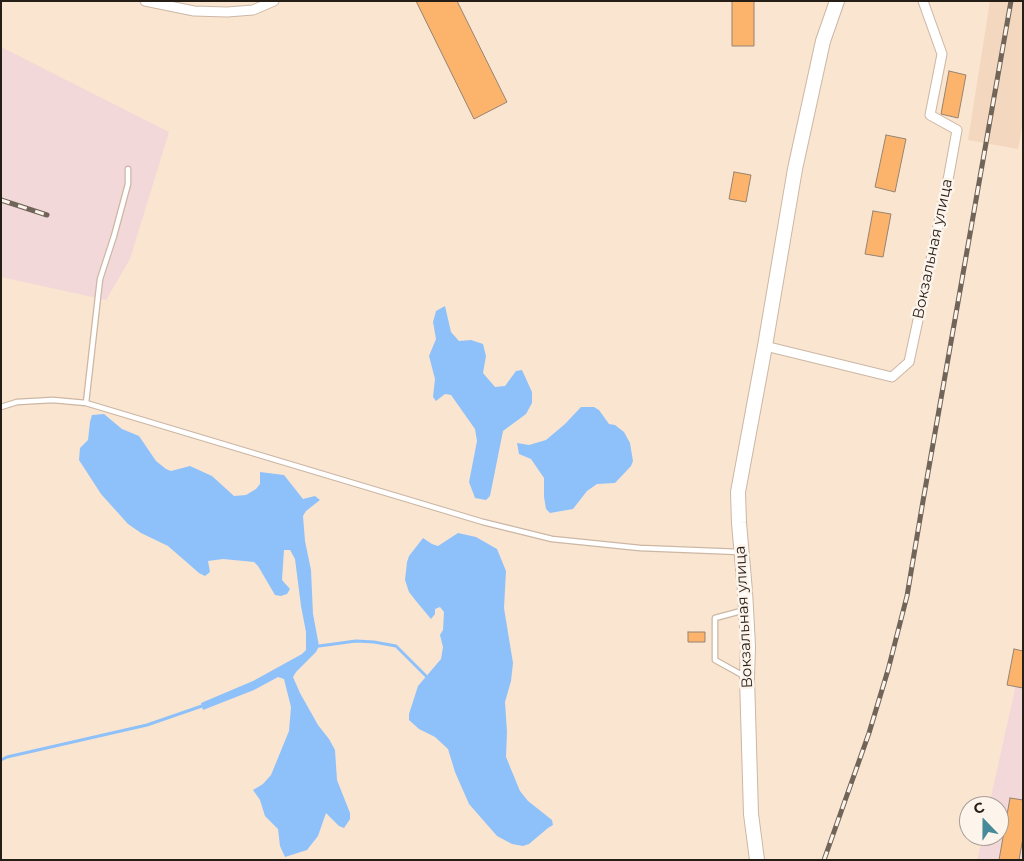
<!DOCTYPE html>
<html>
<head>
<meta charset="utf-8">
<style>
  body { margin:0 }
  #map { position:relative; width:1024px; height:861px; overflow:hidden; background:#fae5d1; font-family:Montserrat,sans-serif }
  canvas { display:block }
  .frame { position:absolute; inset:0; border:2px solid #251e16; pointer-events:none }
  .north { position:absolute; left:959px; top:796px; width:50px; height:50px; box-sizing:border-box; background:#fdf4ec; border:1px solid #a79e96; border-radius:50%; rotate:338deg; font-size:14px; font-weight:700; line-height:20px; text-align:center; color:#251e16 }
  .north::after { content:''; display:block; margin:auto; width:18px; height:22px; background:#478a9a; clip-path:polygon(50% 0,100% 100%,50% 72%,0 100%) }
</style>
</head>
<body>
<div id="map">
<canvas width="1024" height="861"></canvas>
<div class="frame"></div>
<div class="north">С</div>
</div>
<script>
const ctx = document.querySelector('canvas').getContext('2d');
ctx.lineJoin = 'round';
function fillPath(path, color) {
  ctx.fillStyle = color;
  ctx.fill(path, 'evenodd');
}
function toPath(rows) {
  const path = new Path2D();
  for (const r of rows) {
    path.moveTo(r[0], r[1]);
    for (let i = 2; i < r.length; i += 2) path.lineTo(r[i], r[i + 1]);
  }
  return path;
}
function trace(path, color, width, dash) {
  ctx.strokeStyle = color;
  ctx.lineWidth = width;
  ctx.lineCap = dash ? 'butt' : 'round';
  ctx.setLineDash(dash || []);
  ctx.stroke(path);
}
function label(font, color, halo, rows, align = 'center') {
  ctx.font = font + ' Montserrat,sans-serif';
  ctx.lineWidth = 5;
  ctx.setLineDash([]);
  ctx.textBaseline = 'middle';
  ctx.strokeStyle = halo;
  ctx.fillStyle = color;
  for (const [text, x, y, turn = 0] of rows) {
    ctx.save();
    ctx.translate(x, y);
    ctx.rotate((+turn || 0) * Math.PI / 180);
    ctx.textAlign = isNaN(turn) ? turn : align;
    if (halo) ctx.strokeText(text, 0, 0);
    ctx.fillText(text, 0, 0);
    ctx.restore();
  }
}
fillPath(toPath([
  [990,1,1023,1,1023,123,1018,149,968,140]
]), '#f3d7be');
fillPath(toPath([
  [1,47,169,132,130,259,106,300,1,277],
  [1023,653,1023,860,977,860,983,836,999,836,999,806,989,806]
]), '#f2d8d8');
fillPath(toPath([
  [445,306,451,332,459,341,471,340,483,344,486,356,483,373,495,387,505,386,516,371,522,370,532,392,532,403,526,414,503,431,490,496,486,500,475,498,469,482,477,441,475,429,451,395,445,394,436,401,433,397,435,379,429,356,436,339,433,322,436,311],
  [581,407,594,407,599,410,609,424,615,425,624,432,630,443,633,461,631,466,615,483,597,484,587,491,573,509,550,513,546,509,544,497,544,478,531,459,519,454,517,443,529,445,546,440,565,424],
  [104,414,122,429,139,436,156,461,166,469,171,471,190,466,212,476,234,496,246,495,256,489,260,484,260,472,284,475,303,499,315,496,320,500,306,511,303,516,305,541,311,570,313,614,319,646,316,652,296,672,293,677,300,693,318,725,329,739,335,750,337,780,350,813,350,819,344,828,339,826,326,813,318,836,307,850,285,857,280,846,278,829,265,816,260,800,253,790,263,784,271,775,289,731,291,707,284,679,278,677,254,690,203,710,201,703,253,681,302,654,306,650,306,632,301,606,295,559,290,550,284,550,282,580,290,589,287,594,281,596,275,595,258,566,254,562,223,559,208,561,210,572,205,576,199,573,168,546,141,533,128,524,101,494,79,460,80,448,88,440,90,422,92,415],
  [458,533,476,537,497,549,506,571,504,608,513,663,511,681,505,702,507,732,506,757,520,791,528,801,552,820,553,825,548,828,529,844,523,846,512,844,497,836,469,804,455,772,448,749,435,737,419,729,409,720,409,714,418,686,441,659,443,647,440,635,443,630,444,612,440,607,435,609,435,614,431,619,416,601,409,592,405,580,407,562,409,556,423,538,432,544,438,546]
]), '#8ec1fa');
trace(toPath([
  [319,646,356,641,374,642,396,646,426,676],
  [1,760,7,757,147,725,202,706]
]), '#8ec1fa', 3);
const building = toPath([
  [416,1,457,1,507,102,474,119,416,1],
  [732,1,754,1,754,46,732,46,732,1],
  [949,71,966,75,958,118,941,114,949,71],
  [886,135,906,139,895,192,875,187,886,135],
  [734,172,751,175,746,202,729,199,734,172],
  [873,211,891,214,883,257,865,254,873,211],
  [688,632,705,632,705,642,688,642,688,632],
  [1014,649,1023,651,1023,688,1007,685,1014,649],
  [1010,798,1023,800,1023,838,1019,860,999,860,1010,798]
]);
fillPath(building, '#fcb46c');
trace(building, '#968371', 1);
const lane = toPath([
  [86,403,100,279,114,236,128,184,128,169],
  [1,407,17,402,53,400,86,403,483,522,552,539,640,548,740,552],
  [744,676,715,660,715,618,745,610]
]);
const street = toPath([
  [145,1,194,11,227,12,253,10,274,1],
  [765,346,892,377,909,362,948,180,957,130,930,115,942,54,923,1]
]);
const secondary = toPath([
  [757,860,751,814,747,678,748,646,745,591,739,523,738,492,765,346,795,169,823,41,837,1]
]);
trace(lane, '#ccb7a4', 7);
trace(street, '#ccb7a4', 11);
trace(secondary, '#ccb7a4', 16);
trace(lane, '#fff', 4.5);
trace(street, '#fff', 9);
trace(secondary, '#fff', 14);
const rail = toPath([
  [1,200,47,215],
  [824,860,869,733,888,670,907,596,923,501,1011,1]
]);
trace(rail, '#716559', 5);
trace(rail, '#fdf4ec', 3, [9]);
label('15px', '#251e16', '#fdf4ec', [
  ["Вокзальная улица",933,249,-78],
  ["Вокзальная улица",744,617,-93]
]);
</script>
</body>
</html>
